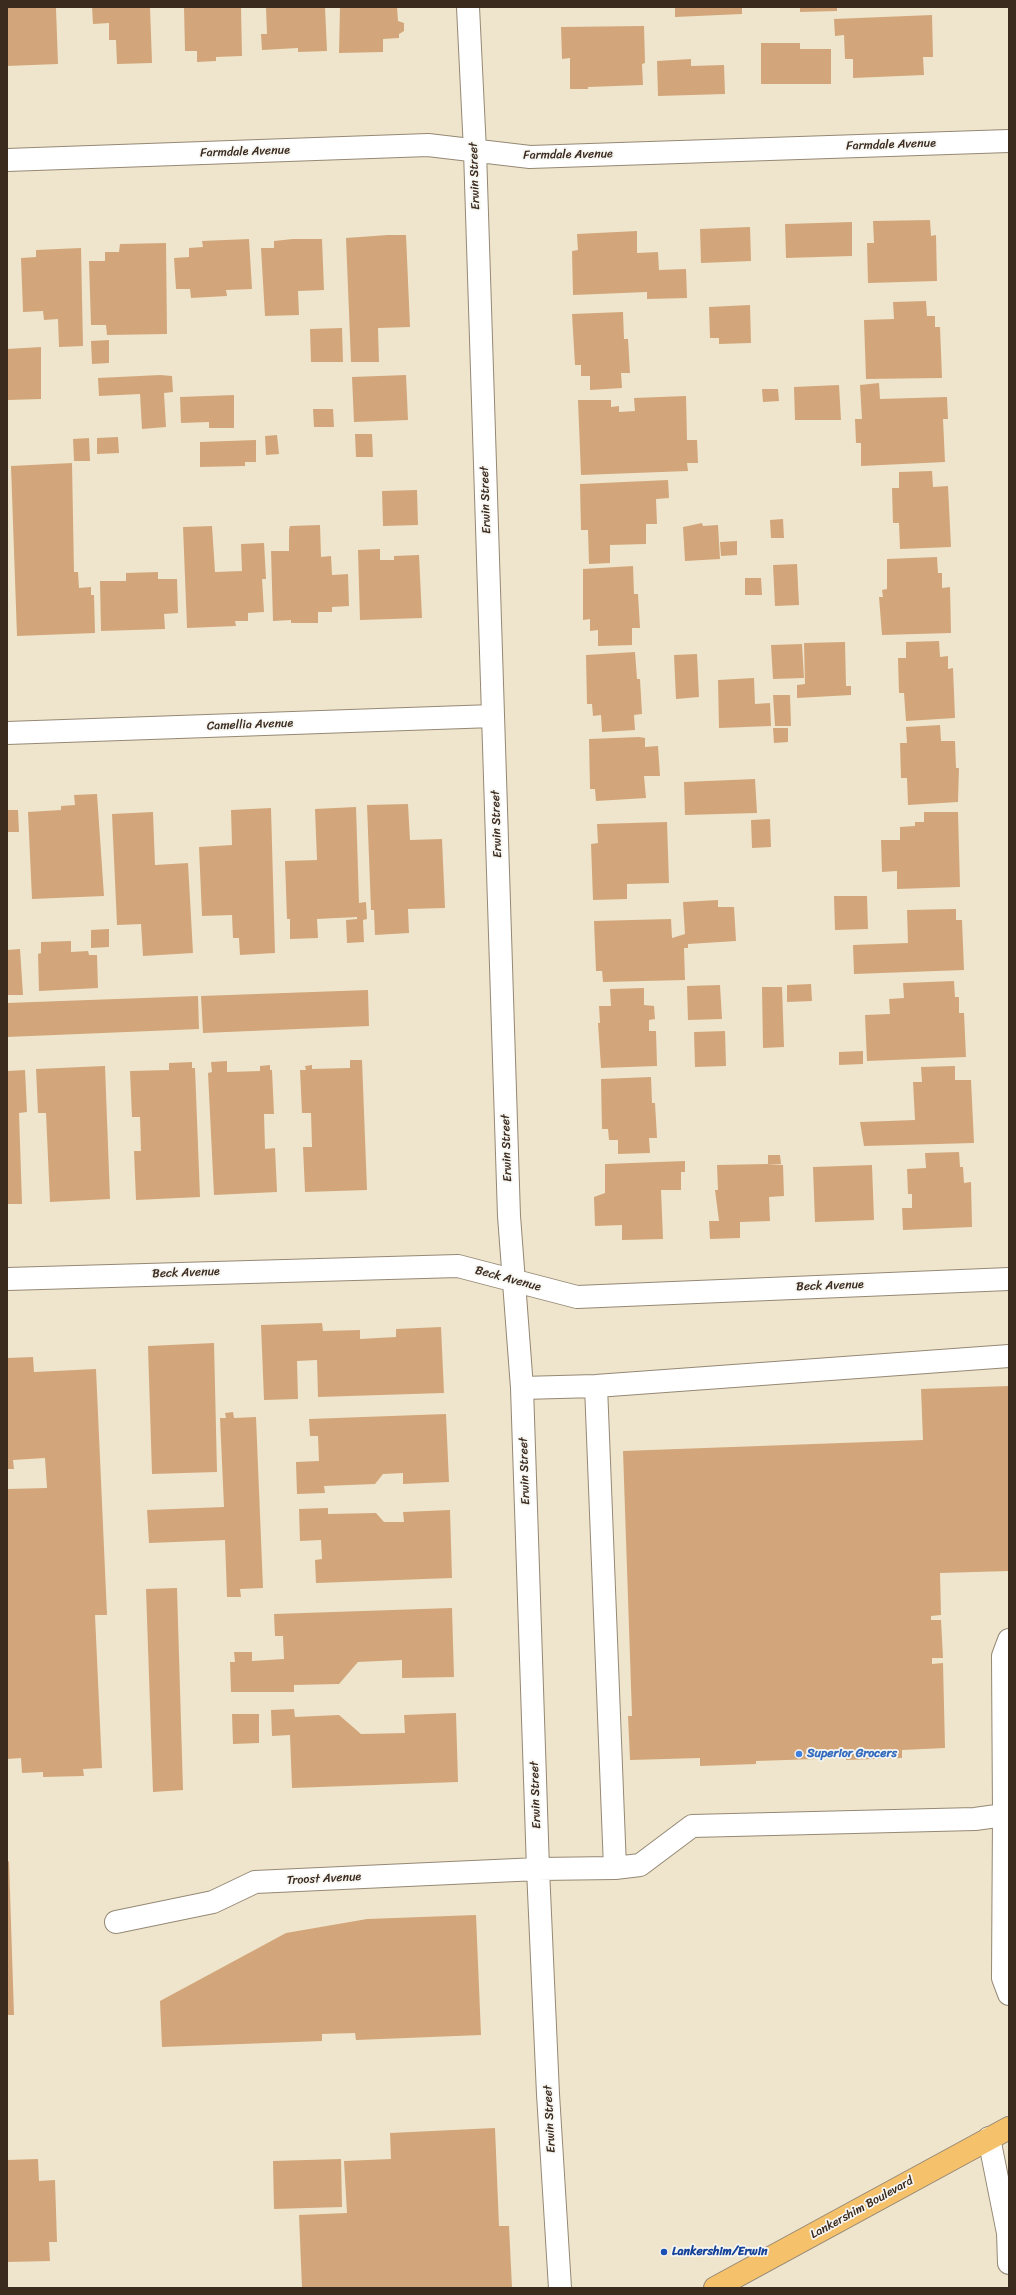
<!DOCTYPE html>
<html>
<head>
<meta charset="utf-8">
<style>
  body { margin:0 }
  #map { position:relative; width:1016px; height:2295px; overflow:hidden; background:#efe5cc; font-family:Sriracha,sans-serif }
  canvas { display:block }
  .frame { position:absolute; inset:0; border:8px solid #3b2a1e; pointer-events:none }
</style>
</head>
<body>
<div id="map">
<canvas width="1016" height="2295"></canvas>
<div class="frame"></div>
</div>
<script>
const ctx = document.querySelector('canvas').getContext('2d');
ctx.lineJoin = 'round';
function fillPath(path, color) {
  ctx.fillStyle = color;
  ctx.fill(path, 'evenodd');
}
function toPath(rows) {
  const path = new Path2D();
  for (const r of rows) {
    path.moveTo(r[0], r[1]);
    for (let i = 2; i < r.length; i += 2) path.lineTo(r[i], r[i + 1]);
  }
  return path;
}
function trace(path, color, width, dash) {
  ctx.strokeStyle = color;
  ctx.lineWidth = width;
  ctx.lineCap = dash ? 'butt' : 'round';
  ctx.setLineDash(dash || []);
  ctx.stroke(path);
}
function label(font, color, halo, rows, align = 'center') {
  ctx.font = font + ' Sriracha,sans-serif';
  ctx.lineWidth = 3.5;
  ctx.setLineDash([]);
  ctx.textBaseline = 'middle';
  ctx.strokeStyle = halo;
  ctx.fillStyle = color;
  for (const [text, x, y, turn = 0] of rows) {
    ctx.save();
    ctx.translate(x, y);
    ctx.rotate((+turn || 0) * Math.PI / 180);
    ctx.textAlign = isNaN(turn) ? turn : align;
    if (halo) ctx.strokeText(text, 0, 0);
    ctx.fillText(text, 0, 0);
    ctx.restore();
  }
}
fillPath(toPath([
  [7,7,56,8,58,64,7,66],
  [92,7,150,7,152,63,117,64,116,40,109,40,109,23,93,24],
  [184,7,241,7,242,56,216,57,216,61,197,62,197,51,185,51],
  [266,7,325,7,327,51,298,52,298,48,262,50,261,34,267,34],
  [340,7,397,7,398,21,404,23,404,31,399,34,399,38,383,39,383,52,339,53],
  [675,7,742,7,742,14,675,17],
  [800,7,837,7,837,11,800,12],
  [932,15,933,57,923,57,924,75,853,78,853,59,845,59,844,35,835,36,834,19],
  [644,26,645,63,642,64,643,85,588,87,588,89,570,89,570,58,562,59,561,27],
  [761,43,800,43,800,49,831,49,831,84,761,84],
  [691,59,691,66,724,65,725,94,658,96,657,61],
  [930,220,931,236,936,235,937,281,868,283,867,243,874,243,873,221],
  [852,222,852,256,786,258,785,224],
  [750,227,751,261,701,263,700,229],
  [637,231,637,253,658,252,659,270,686,269,687,298,647,299,647,292,573,295,572,251,578,250,577,234],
  [388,235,406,235,410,327,378,328,379,362,351,362,346,238],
  [249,239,252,289,226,290,227,296,191,298,190,289,176,289,174,258,189,257,189,248,203,247,202,241],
  [293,239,322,239,324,290,298,291,299,315,265,316,261,248,274,248,274,241],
  [166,243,167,334,107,335,106,325,91,325,89,261,105,261,105,252,119,252,120,244],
  [81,248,83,346,59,347,58,319,44,320,43,311,23,312,21,258,36,257,36,250],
  [926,301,927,316,935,316,935,327,940,327,942,378,866,379,864,320,894,319,893,302],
  [750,305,751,343,719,344,719,338,710,338,709,307],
  [623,312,624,339,628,339,630,373,621,373,622,388,590,390,590,376,581,376,581,365,575,365,572,314],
  [342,328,343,362,311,362,310,329],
  [109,340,109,363,92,364,91,341],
  [41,347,41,399,8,400,7,349],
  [160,375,172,376,173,392,164,393,166,427,142,429,140,394,99,396,98,378],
  [406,375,408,420,354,422,352,377],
  [879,383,880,399,947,397,948,419,943,419,945,462,861,466,861,443,856,443,855,419,862,419,860,385],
  [839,385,841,420,795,420,794,387],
  [762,389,778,389,779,401,763,402],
  [234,395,234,428,209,428,209,422,181,423,180,397],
  [686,396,687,440,697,440,698,463,687,463,688,471,581,475,578,400,611,400,611,407,619,406,619,412,635,411,634,398],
  [313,409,333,409,334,427,314,427],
  [355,434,372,434,373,457,356,457],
  [277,435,279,454,266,455,265,436],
  [118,437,119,453,97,454,97,438],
  [89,438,90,461,74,461,73,439],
  [256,440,256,462,245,462,245,466,200,467,200,442],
  [72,463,74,572,78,572,79,588,91,587,91,595,94,595,95,633,17,636,11,466],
  [932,471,933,487,948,486,951,547,900,549,899,523,893,523,892,488,899,488,899,472],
  [668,480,669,498,656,499,657,524,646,524,646,544,610,545,610,563,589,564,588,530,581,530,580,484],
  [417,490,418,525,383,526,382,491],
  [783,519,784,538,771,538,770,520],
  [702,523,703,526,718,525,720,559,685,561,683,527],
  [320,525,321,557,331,556,332,575,348,574,349,606,332,607,332,612,318,612,318,623,291,623,291,620,273,621,271,551,289,551,289,530,290,526],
  [212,526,215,572,242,571,241,544,264,543,266,579,262,579,264,612,248,613,248,621,235,621,236,626,187,628,183,527],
  [737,541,737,555,721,556,720,542],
  [380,549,380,560,394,560,394,556,419,555,422,618,360,620,358,550],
  [937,557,938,573,942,573,942,588,950,587,951,633,882,635,879,597,883,597,882,590,887,589,887,559],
  [797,564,799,605,775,606,773,565],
  [633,566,634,594,638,594,640,628,632,628,632,645,598,646,598,630,590,631,590,619,583,620,583,569],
  [158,572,158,579,177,579,178,613,164,614,165,629,101,631,100,581,126,581,126,573],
  [745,578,761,578,762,595,745,595],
  [939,641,940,657,948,656,948,669,953,668,955,718,906,721,904,693,899,693,898,658,906,658,906,642],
  [845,642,846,686,851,686,851,695,797,698,797,685,805,684,804,643],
  [802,644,804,678,773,679,771,645],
  [635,652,637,679,640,679,642,714,634,715,635,730,602,732,601,715,593,716,592,704,587,704,586,655],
  [697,654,699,697,676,699,674,655],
  [754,678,755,704,770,703,771,726,719,728,718,680],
  [773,695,790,695,791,726,775,726],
  [940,725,941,741,955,741,956,768,959,768,958,802,908,805,907,778,901,778,900,743,907,743,906,727],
  [773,728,788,728,788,742,774,743],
  [639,737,645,738,645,747,658,746,660,776,644,776,646,798,596,801,595,789,590,789,589,739],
  [755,779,757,813,685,815,684,782],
  [97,794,104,896,32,899,28,812,61,810,61,806,75,805,74,795],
  [408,804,410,840,442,839,445,908,408,909,409,933,375,935,374,910,371,910,367,805],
  [356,807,359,903,366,902,367,919,363,920,364,942,347,943,346,920,357,919,357,917,317,919,318,938,290,939,290,919,287,919,285,861,317,860,315,809],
  [271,808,275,953,240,955,239,938,233,938,232,915,202,916,199,847,232,845,231,810],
  [7,810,18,810,19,832,7,832],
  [153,812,155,865,188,863,193,953,143,956,141,924,117,925,112,814],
  [924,812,958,812,960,887,897,889,897,871,882,872,881,840,900,840,900,827,915,826,915,822,924,822],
  [770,819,771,847,752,848,751,820],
  [667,822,669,883,627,884,627,899,593,900,591,844,598,843,597,824],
  [834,896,867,896,868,929,835,930],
  [718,900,718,907,734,907,736,941,688,944,688,948,684,948,685,980,603,982,602,971,596,971,594,921,671,919,672,938,685,934,683,902],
  [956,909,956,920,962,920,964,970,854,974,853,945,908,943,907,910],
  [109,929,109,947,91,948,91,930],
  [71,941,71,952,88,951,89,955,97,955,98,988,39,991,38,954,41,953,41,942],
  [20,949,23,995,7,995,7,950],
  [954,981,955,997,959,997,959,1013,964,1013,966,1057,867,1061,865,1015,890,1014,889,999,904,998,903,983],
  [811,984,812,1001,787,1002,787,985],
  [720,985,722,1019,688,1020,687,986],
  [762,987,782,987,784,1047,763,1048],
  [644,988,644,1005,654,1006,655,1019,649,1020,649,1031,656,1031,657,1066,601,1068,598,1023,600,1023,599,1006,611,1006,610,989],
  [368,990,369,1026,203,1033,201,996],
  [198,996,199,1029,7,1037,7,1003],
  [725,1031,726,1066,695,1067,694,1032],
  [863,1051,863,1064,839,1065,839,1052],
  [350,1060,362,1060,367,1190,305,1192,303,1147,312,1147,311,1113,302,1113,300,1070,306,1070,305,1066,312,1065,312,1069,350,1068],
  [227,1061,227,1072,260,1071,260,1066,270,1065,270,1070,272,1070,274,1114,264,1114,265,1149,275,1148,277,1192,214,1195,208,1073,212,1072,211,1062],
  [192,1062,192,1068,195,1068,200,1197,136,1200,134,1151,141,1151,140,1117,132,1117,130,1071,169,1070,169,1063],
  [105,1066,110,1199,50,1202,46,1113,38,1113,36,1069],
  [955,1066,955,1080,971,1080,974,1143,864,1146,860,1122,915,1120,913,1082,922,1082,921,1067],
  [25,1070,27,1112,19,1113,22,1204,7,1204,7,1071],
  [651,1077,652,1103,655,1103,657,1138,649,1138,650,1153,618,1154,618,1140,609,1140,608,1129,602,1129,601,1079],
  [959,1152,960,1167,963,1167,964,1183,971,1182,972,1227,903,1230,902,1208,912,1208,912,1194,908,1194,907,1169,926,1168,925,1153],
  [768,1155,780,1155,781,1164,768,1164],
  [685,1161,685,1172,681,1172,681,1190,661,1190,663,1239,622,1240,622,1225,595,1226,594,1197,605,1193,605,1164],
  [767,1164,783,1165,784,1196,769,1197,770,1221,740,1222,740,1238,710,1239,709,1221,719,1221,715,1190,718,1190,717,1165],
  [872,1165,874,1220,815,1222,813,1167],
  [322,1323,323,1331,360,1330,360,1339,396,1337,396,1329,441,1327,444,1393,318,1397,317,1360,297,1361,298,1399,264,1400,261,1325],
  [214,1343,217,1472,152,1474,148,1346],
  [33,1357,34,1372,96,1369,107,1615,95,1615,102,1768,83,1769,84,1776,43,1777,43,1772,22,1773,21,1758,7,1759,7,1489,47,1488,45,1458,13,1460,14,1469,7,1469,7,1358],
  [1009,1386,1009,1571,940,1573,941,1615,931,1616,931,1620,941,1620,943,1658,932,1658,932,1664,943,1663,945,1748,902,1750,902,1758,846,1760,846,1758,756,1761,756,1764,700,1766,700,1758,630,1760,628,1716,632,1716,623,1451,923,1440,921,1389],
  [233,1412,234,1418,256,1417,263,1588,240,1589,241,1597,227,1597,225,1540,149,1543,147,1510,224,1507,220,1418,226,1418,225,1413],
  [446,1414,449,1482,403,1484,403,1473,383,1474,375,1484,324,1486,325,1493,297,1494,296,1462,319,1461,318,1436,310,1436,309,1419],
  [328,1508,328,1514,376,1513,384,1522,404,1522,403,1512,450,1510,452,1578,316,1583,315,1560,322,1559,321,1540,300,1541,299,1509],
  [177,1588,183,1790,153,1792,146,1589],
  [452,1608,454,1677,402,1678,402,1660,358,1662,339,1684,294,1685,294,1692,231,1692,230,1662,235,1662,234,1652,252,1652,252,1661,284,1659,283,1636,275,1636,274,1614],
  [294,1709,295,1717,339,1715,361,1734,405,1733,404,1715,456,1713,458,1782,292,1788,290,1735,272,1736,271,1710],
  [232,1714,259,1714,259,1743,233,1744],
  [9,1861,14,2015,7,2015,7,1862],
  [476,1915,481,2035,356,2040,355,2033,322,2034,322,2041,162,2047,160,2001,286,1933,367,1919],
  [495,2128,499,2226,509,2226,512,2288,302,2288,299,2215,347,2213,344,2161,391,2159,390,2133],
  [38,2159,39,2181,55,2180,57,2242,49,2242,50,2261,7,2262,7,2160],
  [341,2159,342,2207,274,2209,273,2161]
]), '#d2a67a');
const minor = toPath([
  [468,7,475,151,509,1216,522,1388,538,1869,548,2094,560,2288],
  [7,160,428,145,530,157,1009,141],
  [7,733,493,716],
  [7,1279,458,1266,577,1297,1009,1279],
  [596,1386,615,1868],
  [522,1388,596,1386,1009,1356],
  [1009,1816,1004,1815,1003,1978,1009,1994],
  [116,1922,213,1902,255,1882,538,1869,615,1868,640,1865,692,1826,975,1819,1004,1815,1003,1656,1009,1640],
  [989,2138,1008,2233,1009,2263]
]);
const major = toPath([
  [715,2288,1009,2128]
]);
trace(minor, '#958875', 24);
trace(major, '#958875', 24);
trace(minor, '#fff', 22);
trace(major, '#f6c16b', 22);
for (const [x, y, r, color] of [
  [799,1754,4,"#3f7fe0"],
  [664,2252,4,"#1a4fb4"]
]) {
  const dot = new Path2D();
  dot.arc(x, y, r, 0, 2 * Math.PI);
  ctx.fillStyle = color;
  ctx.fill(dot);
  trace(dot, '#f6f6f2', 1.5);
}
label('12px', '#3b2a1e', '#f6f6f2', [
  ["Farmdale Avenue",891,145,-2],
  ["Farmdale Avenue",245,152,-2],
  ["Farmdale Avenue",568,155,-1],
  ["Erwin Street",475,176,-92],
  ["Erwin Street",486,500,-92],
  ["Camellia Avenue",250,725,-2],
  ["Erwin Street",497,824,-92],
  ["Erwin Street",507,1148,-92],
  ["Beck Avenue",186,1273,-2],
  ["Beck Avenue",508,1279,15],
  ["Beck Avenue",830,1286,-2],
  ["Erwin Street",525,1471,-92],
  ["Erwin Street",536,1795,-92],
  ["Troost Avenue",324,1879,-3],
  ["Erwin Street",550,2119,-93],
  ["Lankershim Boulevard",862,2208,-29]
]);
label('bold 12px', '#366cbe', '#f6f6f2', [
  ["Superior Grocers",807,1754]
], 'left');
label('bold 12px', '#164399', '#f6f6f2', [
  ["Lankershim/Erwin",672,2252]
], 'left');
</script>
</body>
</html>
